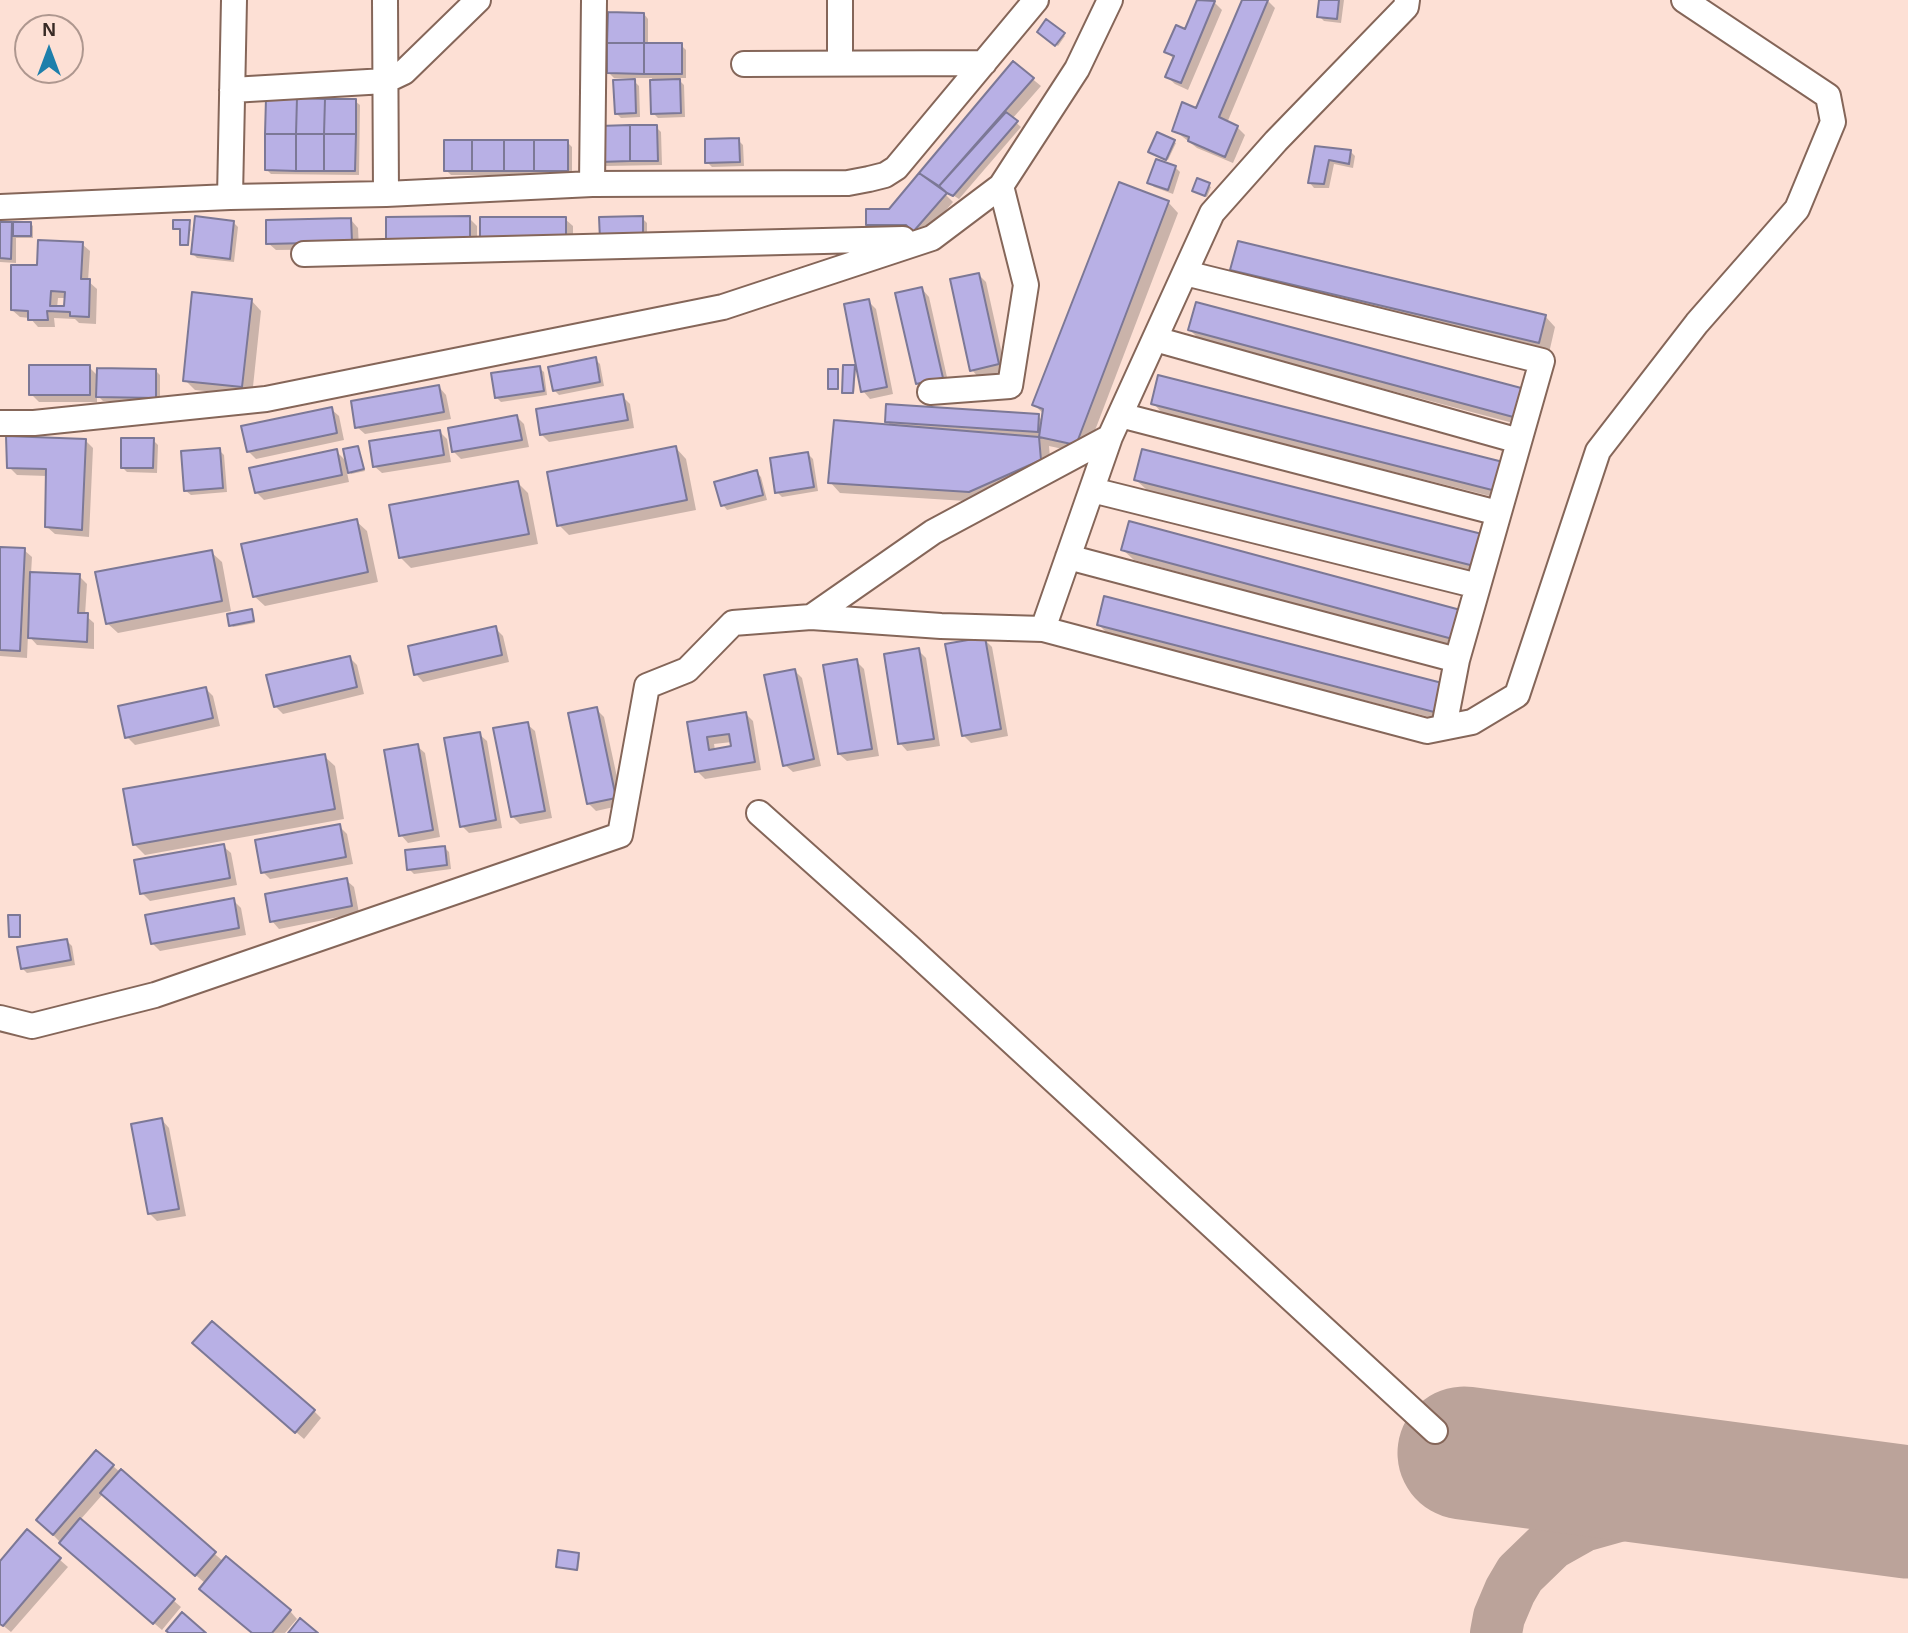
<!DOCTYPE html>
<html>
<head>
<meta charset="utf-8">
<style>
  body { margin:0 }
  #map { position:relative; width:1908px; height:1633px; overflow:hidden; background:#fde0d5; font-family:Helvetica,sans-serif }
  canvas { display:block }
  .north { position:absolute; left:14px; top:14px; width:70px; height:70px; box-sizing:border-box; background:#fde0d5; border:2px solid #ae978f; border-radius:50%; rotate:0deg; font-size:19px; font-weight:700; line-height:28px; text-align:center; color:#382a25 }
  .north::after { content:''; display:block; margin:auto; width:24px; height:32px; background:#1e7fab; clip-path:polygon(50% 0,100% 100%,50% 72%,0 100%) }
</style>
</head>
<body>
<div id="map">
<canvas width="1908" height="1633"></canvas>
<div class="north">N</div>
</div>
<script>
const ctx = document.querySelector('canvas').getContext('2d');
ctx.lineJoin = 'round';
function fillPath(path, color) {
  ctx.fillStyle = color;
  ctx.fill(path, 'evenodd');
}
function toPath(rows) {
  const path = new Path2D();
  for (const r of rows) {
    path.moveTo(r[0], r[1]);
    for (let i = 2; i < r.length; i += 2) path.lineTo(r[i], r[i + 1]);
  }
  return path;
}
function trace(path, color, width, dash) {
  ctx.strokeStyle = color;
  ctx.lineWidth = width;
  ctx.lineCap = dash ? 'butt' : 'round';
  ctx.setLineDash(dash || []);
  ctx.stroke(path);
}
fillPath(toPath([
  [1199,0,1214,2,1222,10,1188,90,1175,84,1167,77,1174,59,1166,51,1186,31],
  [1244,0,1267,0,1275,8,1227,123,1237,127,1245,135,1233,163,1197,148,1174,130,1197,110],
  [1321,0,1344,0,1341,23,1324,21,1319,16],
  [644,14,648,19,648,45,681,45,686,50,686,78,677,78,684,85,685,117,658,118,653,113,652,78,614,78,609,73],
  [1047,22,1065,36,1058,46,1039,32],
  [1013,63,1041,86,1012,119,1021,127,959,199,948,192,946,195,953,202,922,238,915,232,876,232,868,224,890,210],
  [634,81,639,86,640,117,621,118,616,113],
  [355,101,360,105,359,175,271,174,266,169],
  [656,127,661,132,662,165,606,166,602,161],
  [738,140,743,145,744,166,712,167,707,162],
  [567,142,572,147,572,175,451,175,446,170],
  [1174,142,1176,143,1168,160,1152,154],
  [1316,148,1350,151,1355,156,1353,168,1334,164,1329,188,1314,188,1310,183],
  [1175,167,1180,172,1173,194,1154,187,1149,182],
  [1198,180,1211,187,1207,197,1196,192],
  [1168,202,1178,213,1086,454,1049,446,1051,471,981,502,840,493,830,482,892,427,887,421,1038,416,1043,421,1044,414,1034,405],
  [469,218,477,226,477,248,395,248],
  [642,218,647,223,647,243,606,244],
  [482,219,565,219,573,226,573,248],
  [351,220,358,228,359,249,276,250,268,243],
  [189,221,191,231,189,231,189,246,184,246,182,231,175,229],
  [233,222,238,227,234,262,197,258,193,254],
  [0,223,11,223,15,227,31,224,33,226,33,238,16,238,16,263,0,262],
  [82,244,90,251,88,281,97,289,96,324,79,323,75,319,54,318,55,327,38,327,30,318,20,317,12,310,38,267],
  [58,298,66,298,66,308,57,308],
  [1232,269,1545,316,1555,327,1549,353,1243,280],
  [979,275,986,282,1006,372,979,378,972,370],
  [922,289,929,297,949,386,925,391,918,383],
  [251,300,261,311,252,396,195,390,185,380],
  [868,301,876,309,893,394,870,399,863,391],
  [1190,330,1524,391,1528,427,1200,340],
  [595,359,600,364,604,386,559,395,554,390],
  [89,367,98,376,156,371,160,375,160,402,103,401,97,395,97,402,39,402,31,394],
  [854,367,856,369,854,394,846,394,844,392],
  [539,368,544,372,547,395,501,402,496,397],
  [439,387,446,395,451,419,365,434,357,427],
  [622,396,630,404,634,428,549,442,542,435],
  [1153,403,1506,464,1510,501,1163,414],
  [331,409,339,416,344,440,256,459,248,451],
  [517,417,524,424,529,447,461,459,454,452],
  [439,431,447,439,451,462,382,473,374,466],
  [153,440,158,445,157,473,127,472,122,467],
  [86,441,93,448,89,537,55,534,47,527,47,476,17,475,9,467],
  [358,448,365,471,351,474,346,468,349,482,264,500,256,492,336,451,347,462],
  [676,448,686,459,696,510,569,535,559,525],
  [219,450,224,455,227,492,191,495,186,491],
  [808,454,813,459,818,491,782,497,777,492],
  [756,472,761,477,767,500,727,510,723,505],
  [1136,480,1489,538,1492,577,1147,490],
  [518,483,528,493,538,544,411,568,400,557],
  [356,521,367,531,378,582,265,606,254,596],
  [0,548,24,550,32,557,31,574,79,576,87,584,85,615,94,623,94,649,37,645,28,635,27,658,0,656],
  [1123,550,1467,613,1470,651,1134,560],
  [211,552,222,562,231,611,118,633,107,623],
  [251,611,255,623,233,627,231,625],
  [1099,625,1445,686,1449,722,1109,635],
  [495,628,503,636,509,662,423,682,416,674],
  [984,639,992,647,1008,736,971,743,963,735],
  [918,650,926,658,940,746,907,751,900,743],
  [349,657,357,665,364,694,283,714,275,706],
  [856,661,864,669,879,756,847,761,839,754],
  [795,671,802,678,821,766,793,772,785,765],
  [205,688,213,696,220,726,135,745,127,737],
  [596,709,604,717,623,805,596,811,588,803],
  [746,714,753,721,761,770,705,779,697,771,689,723],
  [732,742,733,748,715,750,714,744],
  [527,724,535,731,552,818,520,824,513,817],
  [479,734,487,741,502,828,469,833,462,826],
  [417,746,425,753,440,837,408,843,401,835],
  [324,756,335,766,344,819,145,855,134,844],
  [339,826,347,834,353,864,270,879,263,872],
  [223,846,231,853,237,885,150,901,142,893],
  [444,847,449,852,451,869,414,874,409,869],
  [346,880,354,887,359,913,279,929,272,921],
  [233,900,241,908,246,935,160,951,153,944],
  [19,917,21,938,12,938,10,937],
  [67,941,72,946,75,965,27,973,22,968],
  [162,1120,169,1128,186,1216,157,1221,149,1213],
  [202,1351,314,1411,321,1418,304,1439],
  [113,1466,224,1562,290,1611,297,1619,285,1633,253,1633,206,1584,103,1494,80,1520,181,1607,162,1630,69,1551,46,1528],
  [27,1531,68,1567,11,1632,0,1623,0,1563],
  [578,1554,580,1556,578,1571,558,1567]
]), '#0003');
trace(toPath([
  [1496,1633,1499,1617,1510,1591,1520,1574,1551,1544,1583,1526,1665,1503,1702,1496,1753,1491]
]), '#bba39a', 52);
trace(toPath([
  [1464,1453,1908,1512]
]), '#bba39a', 133);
const building = toPath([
  [1197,0,1215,1,1181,83,1165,77,1174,56,1164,52,1176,25,1185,29,1197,0],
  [1242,0,1268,0,1219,117,1238,126,1225,157,1188,141,1189,137,1172,131,1182,102,1196,108,1242,0],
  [1319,0,1339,0,1337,19,1317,17,1319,0],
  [608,12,644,13,644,43,607,43,608,12],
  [1046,19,1065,33,1055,46,1037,32,1046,19],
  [607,43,644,43,644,74,607,73,607,43],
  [644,43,682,43,682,74,644,74,644,43],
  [1013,61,1034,78,939,186,919,173,1013,61],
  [635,79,636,113,615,114,613,80,635,79],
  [680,79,681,113,651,114,650,80,680,79],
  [266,98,297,98,296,134,265,134,266,98],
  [297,98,325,99,324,134,296,134,297,98],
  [325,99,356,99,356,134,324,134,325,99],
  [1006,112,1018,121,953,196,947,193,939,186,1006,112],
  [630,125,630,161,600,162,599,126,630,125],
  [630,125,657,125,658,161,630,161,630,125],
  [1157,132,1175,140,1166,160,1148,152,1157,132],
  [265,134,296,134,296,171,265,170,265,134],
  [296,134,324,134,324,171,296,171,296,134],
  [324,134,356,134,355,171,324,171,324,134],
  [739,138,740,162,705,163,705,139,739,138],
  [444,140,472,140,472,171,444,171,444,140],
  [472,140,504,140,504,171,472,171,472,140],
  [504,140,534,140,534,171,504,171,504,140],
  [534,140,568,140,568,171,534,171,534,140],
  [1315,146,1351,150,1349,164,1329,160,1324,184,1308,183,1315,146],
  [1156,159,1176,166,1168,190,1147,183,1156,159],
  [919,173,947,193,913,232,906,225,866,225,866,209,889,209,919,173],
  [1197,178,1210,183,1205,196,1192,191,1197,178],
  [1119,182,1169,201,1076,445,1039,437,1043,409,1032,405,1119,182],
  [195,216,234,221,230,259,191,254,195,216],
  [470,216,470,241,386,241,386,217,470,216],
  [643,216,643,239,600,240,599,217,643,216],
  [480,217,566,217,566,241,480,241,480,217],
  [351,218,352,242,266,244,266,220,351,218],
  [173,220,190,220,188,245,180,245,180,229,173,229,173,220],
  [0,222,12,222,11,259,0,258,0,222],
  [13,222,31,222,31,236,13,236,13,222],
  [38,240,83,242,81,279,90,279,89,317,70,316,70,312,47,311,48,320,28,320,28,311,11,310,11,265,37,265,38,240],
  [51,291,65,292,64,306,50,306,51,291],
  [1238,241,1546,315,1539,343,1230,270,1238,241],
  [979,273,999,364,970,371,950,279,979,273],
  [922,287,943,378,916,384,895,293,922,287],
  [192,292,252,299,242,387,183,381,192,292],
  [869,299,887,387,861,392,844,304,869,299],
  [1196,302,1525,389,1517,418,1188,330,1196,302],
  [596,357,600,382,553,391,548,367,596,357],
  [29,365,90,365,90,395,29,395,29,365],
  [843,365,855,365,853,393,842,393,843,365],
  [540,366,544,391,495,398,491,373,540,366],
  [97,368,156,369,156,398,96,397,97,368],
  [828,369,838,369,838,389,828,389,828,369],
  [1158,375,1507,463,1500,492,1151,404,1158,375],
  [439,385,444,412,355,428,351,401,439,385],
  [623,394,628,420,540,435,536,409,623,394],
  [886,404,1039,414,1038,432,885,422,886,404],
  [332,407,337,433,247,452,241,426,332,407],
  [517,415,522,440,452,452,448,428,517,415],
  [834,420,1039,437,1041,460,969,492,828,483,834,420],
  [440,430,444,455,373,467,369,441,440,430],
  [6,436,86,439,82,530,45,527,46,469,7,468,6,436],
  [121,438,154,438,153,468,121,468,121,438],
  [358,446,364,469,348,473,343,449,358,446],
  [676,446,687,500,557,526,547,472,676,446],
  [220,448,223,488,184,491,181,451,220,448],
  [337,449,342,475,255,493,249,468,337,449],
  [1142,449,1490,536,1482,568,1134,480,1142,449],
  [808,452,814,487,775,493,770,458,808,452],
  [757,470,763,495,721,506,714,482,757,470],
  [518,481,529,534,399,558,389,505,518,481],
  [357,519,368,572,253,597,241,544,357,519],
  [1129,521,1468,612,1460,641,1121,550,1129,521],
  [0,547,25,548,20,651,0,650,0,547],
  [212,550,222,601,106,624,95,572,212,550],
  [30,572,80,574,78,613,88,613,87,642,28,638,30,572],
  [1104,596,1446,684,1438,713,1097,625,1104,596],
  [252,609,254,621,229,626,227,614,252,609],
  [496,626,502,655,414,675,408,646,496,626],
  [985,637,1001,729,962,736,945,644,985,637],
  [919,648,934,739,898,744,884,654,919,648],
  [350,656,357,687,274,707,266,675,350,656],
  [857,659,872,749,838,754,823,665,857,659],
  [795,669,814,759,783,766,764,675,795,669],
  [206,687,213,718,125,738,118,706,206,687],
  [597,707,616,798,587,804,568,713,597,707],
  [746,712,755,762,695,772,687,722,746,712],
  [729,734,731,746,709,750,707,737,729,734],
  [528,722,545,811,511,817,493,728,528,722],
  [480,732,496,820,460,827,444,738,480,732],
  [418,744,433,830,399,836,384,750,418,744],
  [325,754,335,809,133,845,123,789,325,754],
  [340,824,346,857,261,873,255,840,340,824],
  [224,844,230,878,140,894,134,860,224,844],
  [445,846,447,865,407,870,405,850,445,846],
  [347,878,352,906,270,922,265,894,347,878],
  [234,898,239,928,151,944,145,915,234,898],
  [8,915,20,915,20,937,9,937,8,915],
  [67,939,71,960,21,969,17,947,67,939],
  [162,1118,179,1209,148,1214,131,1124,162,1118],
  [212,1321,315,1410,295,1433,192,1343,212,1321],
  [96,1450,114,1465,53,1535,36,1520,96,1450],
  [121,1469,216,1552,195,1576,100,1493,121,1469],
  [80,1518,175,1599,153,1624,59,1543,80,1518],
  [27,1529,61,1558,3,1626,0,1624,0,1561,27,1529],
  [558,1550,579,1553,577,1570,556,1567,558,1550],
  [226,1556,291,1610,272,1633,252,1633,199,1589,226,1556],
  [182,1612,206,1633,169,1633,166,1631,182,1612],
  [300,1618,318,1633,288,1633,300,1618]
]);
fillPath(building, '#b8b0e5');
trace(building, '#7c7896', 2);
const minor = toPath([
  [234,0,230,197,386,194,592,184,848,183,869,179,885,175,896,168,1036,0],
  [385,0,386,194],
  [840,63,840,0],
  [744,64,984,63],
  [232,90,385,81,404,72,478,0],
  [592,184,594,0],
  [0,207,230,197],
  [304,254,903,239],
  [1185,273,1542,361,1457,660],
  [1155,339,1519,441],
  [930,392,1010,386,1026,285,1001,186],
  [1120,415,1498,513],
  [0,423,34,423,266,399,723,307,932,238,1001,186,1077,69,1110,0],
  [1092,490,1478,586],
  [1068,557,1457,660,1444,727],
  [811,617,933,532,1110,437,1212,213,1276,141,1406,7,1407,0],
  [1043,629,1110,437],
  [759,813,908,946,1435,1431],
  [0,1018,32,1026,155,995,620,835,647,686,687,670,733,623,811,617,941,626,1043,629,1427,731,1472,722,1517,695,1598,451,1697,323,1797,209,1833,122,1828,96,1684,0]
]);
trace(minor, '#856659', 28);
trace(minor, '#fff', 24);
</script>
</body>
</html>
